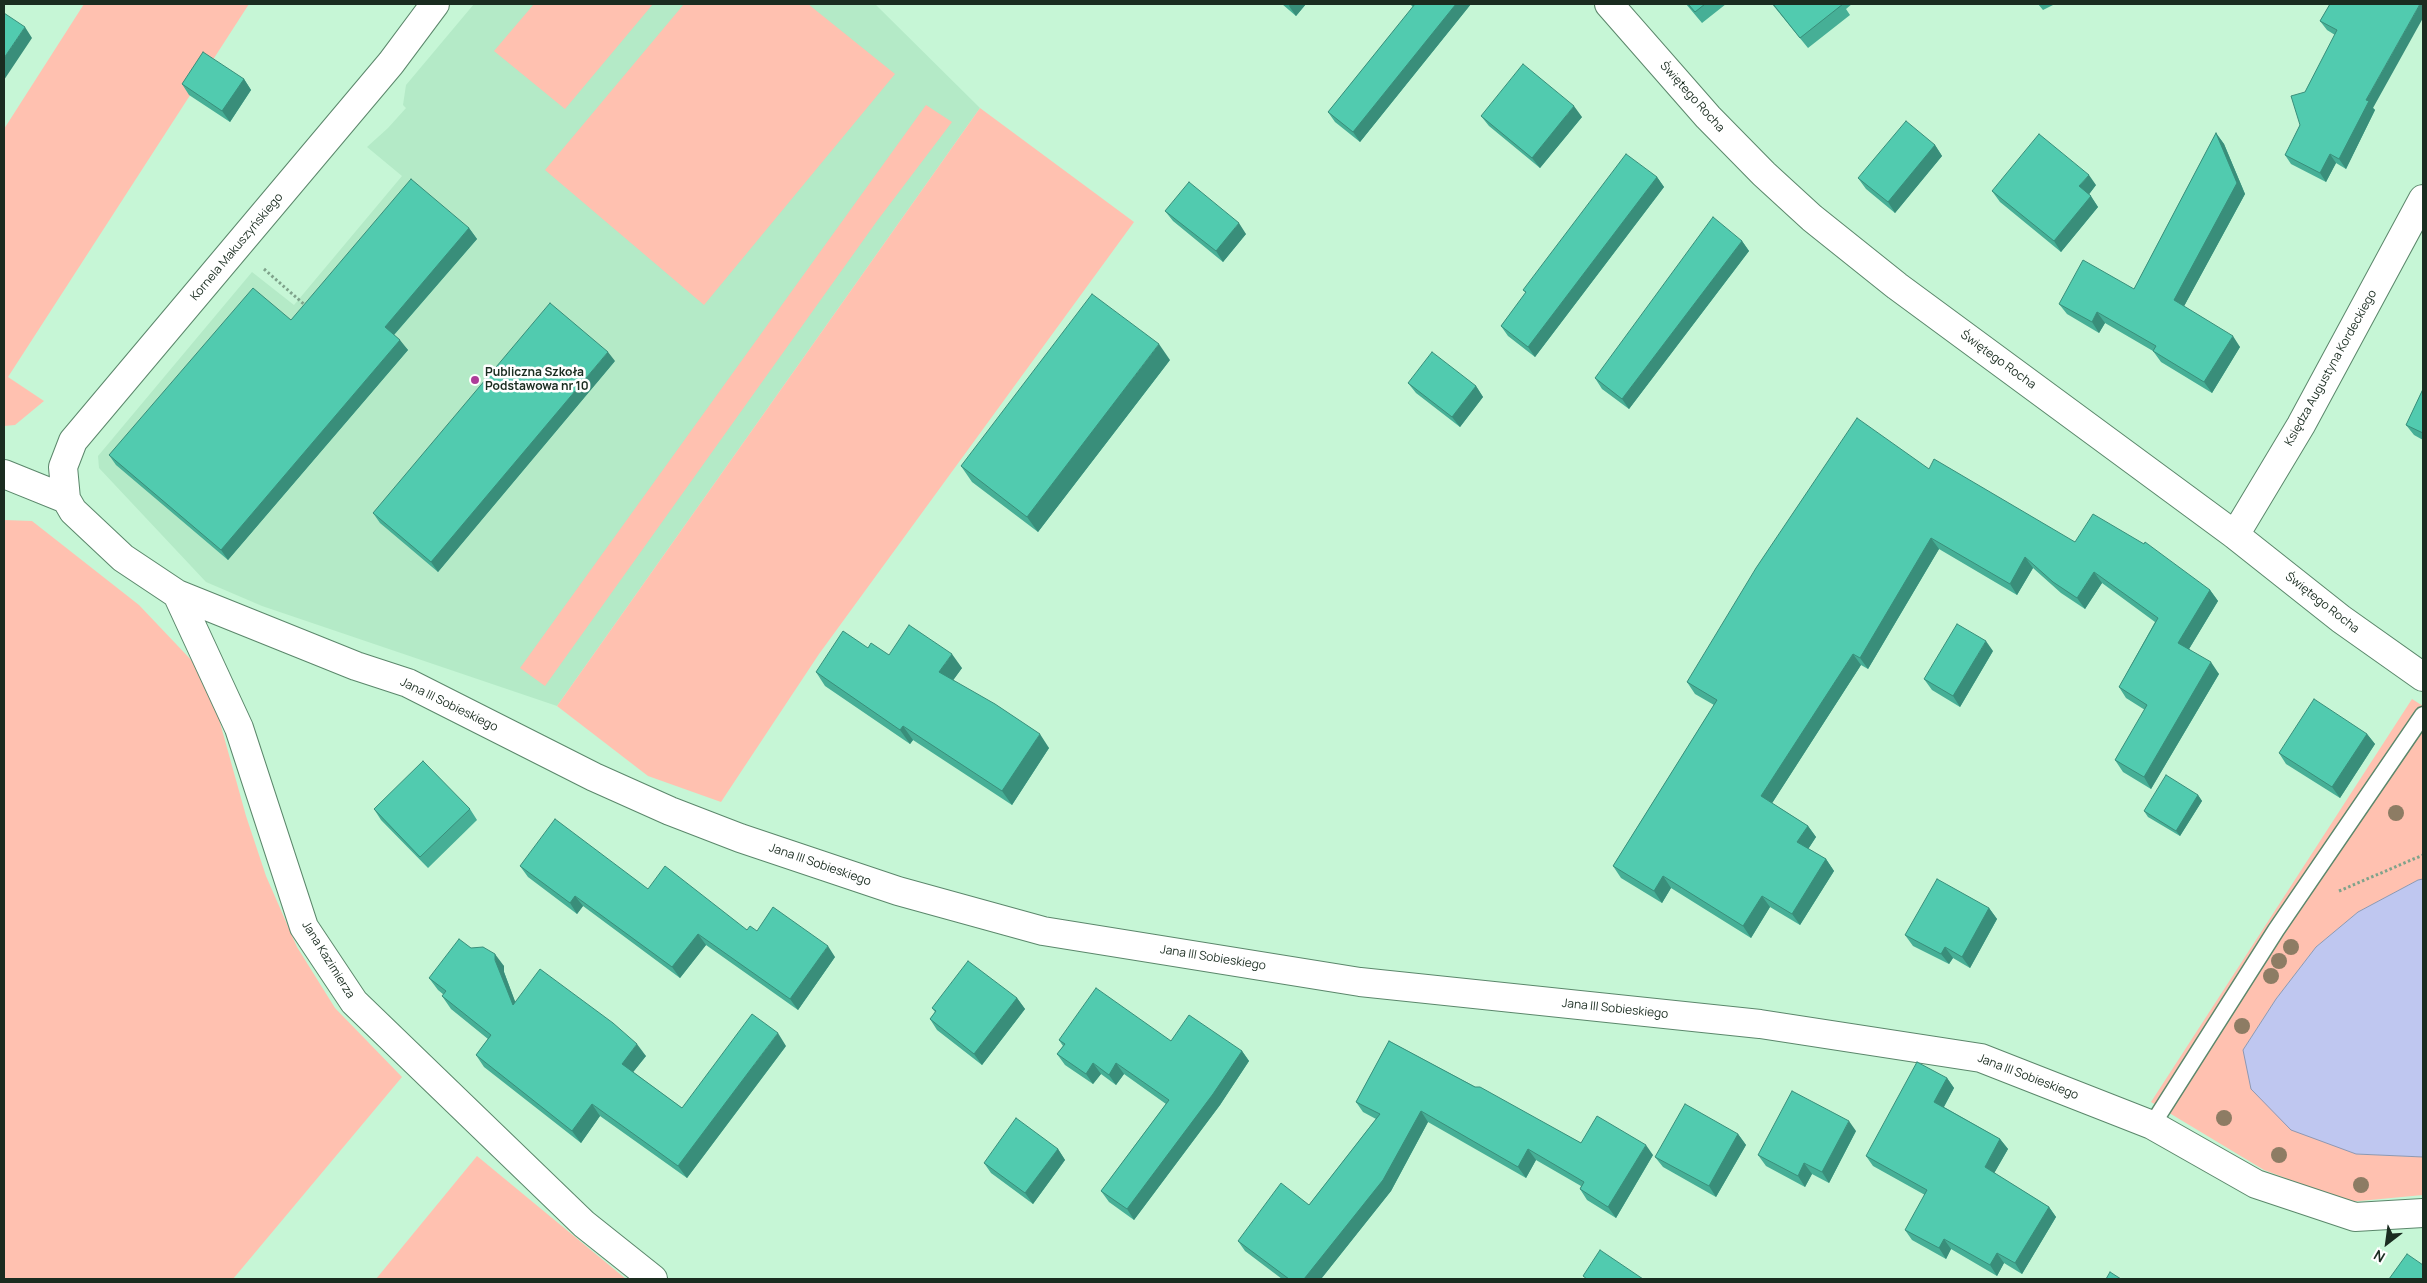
<!DOCTYPE html>
<html>
<head>
<meta charset="utf-8">
<style>
  body { margin:0 }
  #map { position:relative; width:2427px; height:1283px; overflow:hidden; background:#c6f6d6; font-family:Manrope,sans-serif }
  canvas { display:block }
  .frame { position:absolute; inset:0; border:5px solid #1a2c20; pointer-events:none }
  .north { position:absolute; left:2362px; top:1218px; width:50px; height:50px; -webkit-text-stroke:4px #fff; paint-order:stroke; rotate:210deg; font-size:14px; font-weight:700; line-height:20px; text-align:center; color:#1a2c20 }
  .north::after { content:''; display:block; margin:auto; width:18px; height:22px; background:#1a2c20; clip-path:polygon(50% 0,100% 100%,50% 72%,0 100%) }
</style>
</head>
<body>
<div id="map">
<canvas width="2427" height="1283"></canvas>
<div class="frame"></div>
<div class="north">N</div>
</div>
<script>
const ctx = document.querySelector('canvas').getContext('2d');
ctx.lineJoin = 'round';
function fillPath(path, color) {
  ctx.fillStyle = color;
  ctx.fill(path, 'evenodd');
}
function toPath(rows) {
  const path = new Path2D();
  for (const r of rows) {
    path.moveTo(r[0], r[1]);
    for (let i = 2; i < r.length; i += 2) path.lineTo(r[i], r[i + 1]);
  }
  return path;
}
function trace(path, color, width, dash) {
  ctx.strokeStyle = color;
  ctx.lineWidth = width;
  ctx.lineCap = dash ? 'butt' : 'round';
  ctx.setLineDash(dash || []);
  ctx.stroke(path);
}
function label(font, color, halo, rows, align = 'center') {
  ctx.font = font + ' Manrope,sans-serif';
  ctx.lineWidth = 5;
  ctx.setLineDash([]);
  ctx.textBaseline = 'middle';
  ctx.strokeStyle = halo;
  ctx.fillStyle = color;
  for (const [text, x, y, turn = 0] of rows) {
    ctx.save();
    ctx.translate(x, y);
    ctx.rotate((+turn || 0) * Math.PI / 180);
    ctx.textAlign = isNaN(turn) ? turn : align;
    if (halo) ctx.strokeText(text, 0, 0);
    ctx.fillText(text, 0, 0);
    ctx.restore();
  }
}
fillPath(toPath([
  [474,4,875,4,980,108,557,706,262,606,206,582,99,468,98,456,252,272,294,305,402,176,367,147,388,128,406,108,403,105,406,85]
]), '#b4eac7');
fillPath(toPath([
  [84,4,249,4,8,377,44,401,15,425,4,426,4,129],
  [534,4,653,4,565,109,494,51],
  [684,4,808,4,895,74,704,305,545,170],
  [926,105,952,122,877,221,545,686,520,668],
  [980,108,1134,222,819,654,721,802,648,776,557,706],
  [4,520,32,521,139,605,195,664,219,719,246,816,266,876,297,947,335,1008,402,1077,233,1279,4,1279],
  [2412,699,2423,706,2423,879,2418,880,2358,912,2316,947,2276,999,2243,1050,2356,1154,2423,1157,2423,1195,2349,1202,2264,1170,2151,1102],
  [477,1156,626,1279,376,1279]
]), '#ffc1b0');
const water = toPath([
  [2423,879,2423,1157,2356,1154,2291,1130,2251,1089,2243,1050,2276,999,2316,947,2358,912,2418,880,2423,879]
]);
fillPath(water, '#bfc7f0');
trace(water, '#8e98b2', 1);
const lane = toPath([
  [2152,1125,2276,930,2423,715]
]);
const street = toPath([
  [435,4,391,63,73,441,63,467,66,499,73,511,123,558,177,594,356,666,408,683,594,777,670,811,740,838,898,891,1043,931,1360,982,1760,1024,1981,1058,2152,1125,2256,1184,2355,1217,2423,1213],
  [1609,4,1708,117,1764,174,1812,218,1897,286,2235,535,2341,619,2423,677],
  [4,474,66,499],
  [2235,535,2301,425,2423,199],
  [177,594,239,728,304,927,354,1002,584,1224,653,1279]
]);
trace(lane, '#5b876b', 19);
trace(street, '#5b876b', 30);
trace(toPath([
  [264,269,306,306],
  [2339,891,2423,855]
]), '#7fa38b', 3, [2.5, 2.5]);
trace(lane, '#fff', 16);
trace(street, '#fff', 28);
ctx.fillStyle = '#8d7c64';
for (const [x, y] of [
  [2396,813],
  [2291,947],
  [2279,961],
  [2271,976],
  [2242,1026],
  [2224,1118],
  [2279,1155],
  [2361,1185]
]) {
  ctx.beginPath();
  ctx.arc(x, y, 8, 0, 2 * Math.PI);
  ctx.fill();
}
fillPath(toPath([
  [1282,4,1306,4,1296,16],
  [1410,4,1471,4,1360,142,1335,122,1328,112,1413,7],
  [1686,4,1726,4,1702,23],
  [1772,4,1852,4,1846,9,1850,15,1808,48],
  [2038,4,2055,4,2043,10],
  [2330,4,2373,108,2375,110,2346,169,2336,163,2326,182,2291,164,2285,155,2300,125,2305,92,2335,35,2327,30,2320,21],
  [244,79,251,90,230,122,189,95,182,84],
  [1481,116,1582,117,1540,168,1489,126],
  [2216,133,2224,144,2245,194,2184,306,2240,347,2212,393,2161,362,2153,351,2105,323,2099,333,2067,314,2059,304,2134,289],
  [1935,145,1942,156,1895,213,1866,189,1858,178],
  [1657,177,1664,187,1535,357,1508,336,1501,326,1526,293,1523,290],
  [2096,185,2089,194,2098,207,2061,252,2000,202,1992,191],
  [1165,211,1246,234,1223,262,1173,221],
  [469,228,477,239,394,335,408,350,228,560,116,465,109,455],
  [1742,241,1749,251,1629,409,1602,389,1595,378],
  [1170,360,1038,532,972,482,961,466],
  [615,361,438,572,380,523,373,513],
  [1408,383,1476,386,1483,397,1460,427,1416,393],
  [2423,389,2423,440,2414,435,2406,425],
  [1929,469,2075,542,2210,590,2218,601,2189,649,2219,674,2151,789,2123,772,2115,760,2145,710,2126,698,2119,687,2155,622,2102,583,2085,609,2061,593,2033,568,2017,595,1939,549,1868,669,1861,665,1772,803,1808,826,1816,837,1808,849,1826,859,1834,871,1800,925,1770,907,1751,938,1671,888,1662,903,1621,878,1613,866,1714,705,1695,694,1687,682],
  [868,648,889,655,962,668,953,680,1049,748,1012,805,913,740,910,744,825,686,816,672],
  [1993,651,1960,707,1932,690,1924,679],
  [2367,734,2375,744,2340,798,2286,764,2279,753],
  [2198,795,2202,801,2180,836,2148,817,2144,811],
  [374,809,470,809,477,820,428,868,381,820],
  [520,866,648,889,747,930,757,931,835,957,798,1010,706,945,680,978,583,906,577,914,528,877],
  [1989,908,1997,919,1970,968,1953,958,1949,964,1913,946,1905,935],
  [471,948,504,966,504,972,515,1002,646,1056,633,1072,682,1108,786,1046,687,1178,600,1116,581,1143,484,1067,476,1055,488,1039,451,1009,442,996,444,995,438,990,429,978],
  [1017,998,1025,1009,982,1065,937,1030,930,1019,935,1012,932,1008],
  [1059,1040,1171,1041,1242,1051,1249,1061,1220,1105,1134,1220,1109,1202,1101,1191,1166,1104,1124,1074,1116,1085,1101,1074,1093,1084,1065,1065,1057,1054,1063,1046],
  [1389,1041,1581,1143,1653,1155,1616,1218,1587,1200,1580,1189,1581,1186,1536,1160,1526,1178,1428,1122,1391,1191,1321,1279,1282,1279,1245,1251,1238,1241,1309,1205,1376,1119,1363,1112,1356,1102],
  [1947,1078,1954,1088,1944,1107,2000,1139,2008,1149,1994,1173,2049,1207,2056,1217,2022,1274,2004,1263,1997,1276,1951,1249,1946,1259,1912,1240,1905,1230,1925,1195,1873,1166,1866,1156],
  [1856,1131,1829,1183,1812,1174,1805,1187,1766,1166,1758,1155],
  [1738,1134,1746,1145,1716,1197,1663,1167,1655,1157],
  [1058,1149,1065,1160,1033,1204,991,1173,984,1163]
]), '#46af96');
fillPath(toPath([
  [1290,4,1306,4,1296,16,1289,6],
  [1456,4,1471,4,1360,142,1353,132],
  [2420,4,2423,4,2423,18,2373,108,2375,110,2346,169,2339,159,2366,100],
  [25,27,32,38,4,80,4,58],
  [244,79,251,90,230,122,222,111],
  [1574,106,1582,117,1540,168,1532,158],
  [2216,133,2224,144,2245,194,2182,310,2174,300],
  [1935,145,1942,156,1895,213,1888,202],
  [2330,154,2336,163,2326,182,2320,173],
  [2089,175,2096,185,2087,197,2079,186],
  [1657,177,1664,187,1535,357,1528,347],
  [2091,196,2098,207,2061,252,2054,241],
  [1239,223,1246,234,1223,262,1216,251],
  [469,228,477,239,392,337,385,327],
  [1742,241,1749,251,1629,409,1622,399],
  [2097,312,2105,323,2099,333,2092,322],
  [2233,336,2240,347,2212,393,2204,382],
  [400,340,408,350,228,560,221,550],
  [1159,344,1170,360,1038,532,1027,517],
  [608,352,615,361,438,572,431,562],
  [1476,386,1483,397,1460,427,1452,417],
  [1931,538,1939,549,1868,669,1860,658],
  [2025,557,2033,568,2017,595,2010,584],
  [2094,572,2102,583,2085,609,2077,598],
  [2210,590,2218,601,2186,654,2178,643],
  [1986,641,1993,651,1960,707,1953,696],
  [952,654,962,668,949,686,939,672],
  [1853,654,1861,665,1769,808,1761,796],
  [2211,662,2219,674,2151,789,2144,777],
  [903,726,913,740,910,744,900,730],
  [1040,734,1049,748,1012,805,1002,791],
  [2367,734,2375,744,2340,798,2332,787],
  [2198,795,2202,801,2180,836,2176,831],
  [1808,826,1816,837,1805,854,1797,842],
  [1826,859,1834,871,1800,925,1792,914],
  [1663,876,1671,888,1662,903,1654,891],
  [575,896,583,906,577,914,570,903],
  [1762,896,1770,907,1751,938,1743,926],
  [1989,908,1997,919,1970,968,1962,957],
  [698,934,706,945,680,978,672,967],
  [828,946,835,957,798,1010,790,999],
  [1945,947,1953,958,1949,964,1941,954],
  [495,954,504,966,504,972,521,1017,513,1005,495,960],
  [1017,998,1025,1009,982,1065,974,1054],
  [778,1033,786,1046,687,1178,678,1166],
  [637,1044,646,1056,630,1076,622,1064],
  [1242,1051,1249,1061,1220,1105,1134,1220,1127,1209],
  [1093,1063,1101,1074,1093,1084,1086,1074],
  [1116,1063,1124,1074,1116,1085,1109,1075],
  [1947,1078,1954,1088,1941,1112,1934,1102],
  [592,1104,600,1116,581,1143,572,1131],
  [1421,1111,1428,1122,1391,1191,1321,1279,1304,1279],
  [1849,1121,1856,1131,1829,1183,1822,1172],
  [1738,1134,1746,1145,1716,1197,1709,1186],
  [2000,1139,2008,1149,1992,1177,1985,1167],
  [1646,1145,1653,1155,1616,1218,1608,1207],
  [1058,1149,1065,1160,1033,1204,1025,1193],
  [1528,1149,1536,1160,1526,1178,1518,1167],
  [1804,1163,1812,1174,1805,1187,1798,1176],
  [2049,1207,2056,1217,2022,1274,2015,1263],
  [1944,1239,1951,1249,1946,1259,1939,1248],
  [1997,1253,2004,1263,1997,1276,1990,1265]
]), '#398e7a');
const building = toPath([
  [1415,4,1456,4,1353,132,1328,112,1415,4],
  [1688,4,1705,4,1695,12,1688,4],
  [1773,4,1843,4,1800,38,1773,4],
  [2330,4,2420,4,2366,100,2369,101,2339,159,2330,154,2320,173,2285,155,2300,125,2291,96,2305,92,2337,30,2320,21,2330,4],
  [4,13,25,27,4,58,4,13],
  [203,52,244,79,222,111,182,84,203,52],
  [1523,64,1574,106,1532,158,1481,116,1523,64],
  [1906,121,1935,145,1888,202,1858,178,1906,121],
  [2216,133,2237,183,2174,300,2233,336,2204,382,2153,351,2156,346,2097,312,2092,322,2059,304,2083,260,2134,289,2216,133],
  [2039,134,2089,175,2079,186,2091,196,2054,241,1992,191,2039,134],
  [1626,154,1657,177,1528,347,1501,326,1526,292,1523,290,1626,154],
  [411,179,469,228,385,327,400,340,221,550,109,455,253,288,291,320,411,179],
  [1189,182,1239,223,1216,251,1165,211,1189,182],
  [1713,217,1742,241,1622,399,1595,378,1713,217],
  [1092,294,1159,344,1027,517,961,466,1092,294],
  [550,303,608,352,431,562,373,513,550,303],
  [1432,352,1476,386,1452,417,1408,383,1432,352],
  [2423,389,2423,433,2406,425,2423,389],
  [1857,418,1929,469,1934,459,2075,542,2093,514,2144,544,2145,542,2210,590,2178,643,2211,662,2144,777,2115,760,2147,705,2119,687,2158,618,2094,572,2077,598,2053,582,2025,557,2010,584,1931,538,1860,658,1853,654,1761,796,1808,826,1797,842,1826,859,1792,914,1762,896,1743,926,1663,876,1654,891,1613,866,1717,700,1687,682,1756,568,1857,418],
  [1957,624,1986,641,1953,696,1924,679,1957,624],
  [909,625,952,654,939,672,995,704,1040,734,1002,791,903,726,900,730,816,672,843,631,868,648,871,643,889,655,909,625],
  [2314,699,2367,734,2332,787,2279,753,2314,699],
  [423,761,470,809,420,857,374,809,423,761],
  [2166,775,2198,795,2176,831,2144,811,2166,775],
  [555,819,648,889,665,866,747,930,750,926,757,931,773,907,828,946,790,999,698,934,672,967,575,896,570,903,520,866,555,819],
  [1937,879,1989,908,1962,957,1945,947,1941,954,1905,935,1937,879],
  [459,939,471,948,483,947,495,954,495,960,513,1005,540,969,613,1023,637,1044,622,1064,682,1108,752,1014,778,1033,678,1166,592,1104,572,1131,476,1055,491,1035,442,996,446,991,429,978,459,939],
  [968,961,1017,998,974,1054,930,1019,936,1011,932,1008,968,961],
  [1096,988,1171,1041,1189,1015,1242,1051,1213,1094,1127,1209,1101,1191,1169,1100,1116,1063,1109,1075,1093,1063,1086,1074,1057,1054,1065,1044,1059,1040,1096,988],
  [1389,1041,1475,1087,1480,1087,1581,1143,1597,1116,1646,1145,1608,1207,1580,1189,1584,1182,1528,1149,1518,1167,1421,1111,1383,1180,1304,1279,1289,1279,1238,1241,1281,1183,1309,1205,1380,1114,1356,1102,1389,1041],
  [1917,1062,1947,1078,1934,1102,2000,1139,1985,1167,2049,1207,2015,1263,1997,1253,1990,1265,1944,1239,1939,1248,1905,1230,1927,1190,1866,1156,1917,1062],
  [1792,1091,1849,1121,1822,1172,1804,1163,1798,1176,1758,1155,1792,1091],
  [1685,1104,1738,1134,1709,1186,1655,1157,1685,1104],
  [1016,1118,1058,1149,1025,1193,984,1163,1016,1118],
  [1600,1250,1643,1279,1587,1279,1583,1276,1600,1250],
  [2407,1254,2423,1265,2423,1279,2389,1279,2407,1254],
  [2110,1272,2121,1279,2106,1279,2110,1272]
]);
fillPath(building, '#51cbaf');
trace(building, '#398e7a', 1);
for (const [x, y, r, color] of [
  [475,380,5,"#ad3d99"]
]) {
  const dot = new Path2D();
  dot.arc(x, y, r, 0, 2 * Math.PI);
  ctx.fillStyle = color;
  ctx.fill(dot);
  trace(dot, '#fff', 2);
}
label('12px', '#1a2c20', '#fff', [
  ["Świętego Rocha",1692,97,48],
  ["Kornela Makuszyńskiego",237,247,-50],
  ["Świętego Rocha",1998,360,36],
  ["Księdza Augustyna Kordeckiego",2331,368,-61],
  ["Świętego Rocha",2322,603,38],
  ["Jana III Sobieskiego",449,705,26],
  ["Jana III Sobieskiego",820,865,19],
  ["Jana III Sobieskiego",1213,958,9],
  ["Jana Kazimierza",328,960,58],
  ["Jana III Sobieskiego",1615,1009,6],
  ["Jana III Sobieskiego",2028,1077,21]
]);
label('bold 12px', '#1a2c20', '#fff', [
  ["Publiczna Szkoła",485,373],
  ["Podstawowa nr 10",485,387]
], 'left');
</script>
</body>
</html>
